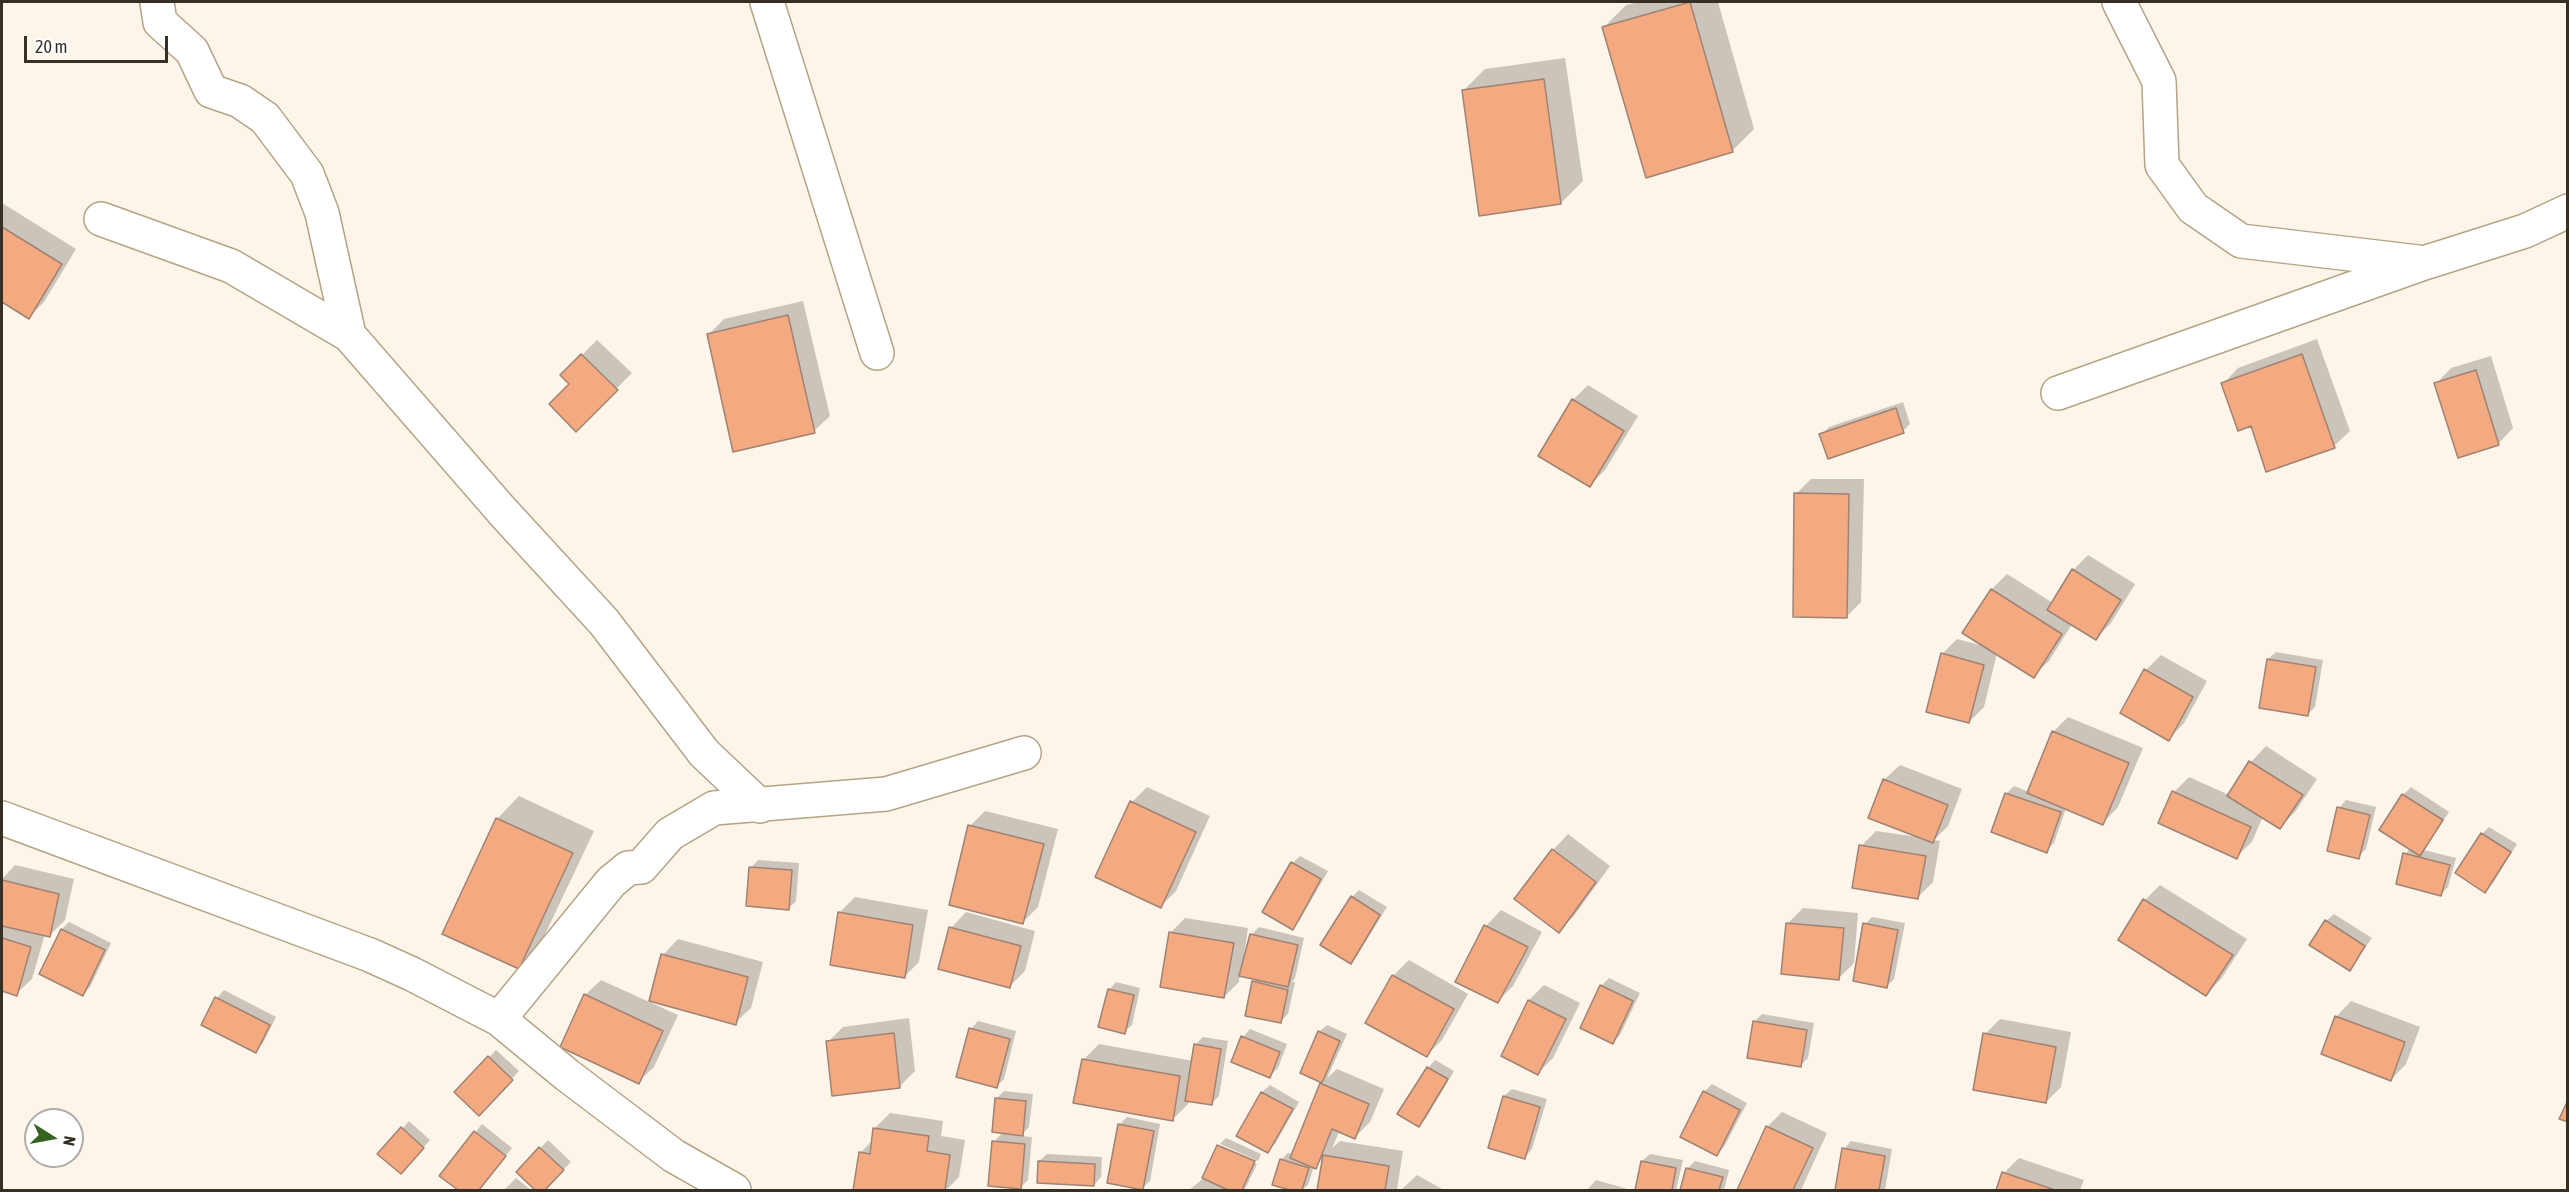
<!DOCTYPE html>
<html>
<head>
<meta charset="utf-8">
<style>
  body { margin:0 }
  #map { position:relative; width:2569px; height:1192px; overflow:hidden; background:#fdf5e9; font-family:"Asap Condensed",sans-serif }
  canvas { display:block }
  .frame { position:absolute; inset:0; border:3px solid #362f23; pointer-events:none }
  .north { position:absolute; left:24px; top:1108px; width:60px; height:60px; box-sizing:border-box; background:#fff; border:2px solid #afaca7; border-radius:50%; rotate:101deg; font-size:16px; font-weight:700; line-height:24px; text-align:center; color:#362f23 }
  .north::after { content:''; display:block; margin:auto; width:21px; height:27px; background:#376321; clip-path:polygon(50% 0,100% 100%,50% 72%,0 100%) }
  .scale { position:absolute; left:24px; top:36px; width:144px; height:27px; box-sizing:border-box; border:3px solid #362f23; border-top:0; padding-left:8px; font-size:18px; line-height:21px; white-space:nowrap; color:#362f23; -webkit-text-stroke:4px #fff; paint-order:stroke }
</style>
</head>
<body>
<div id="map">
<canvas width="2569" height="1192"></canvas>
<div class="frame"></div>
<div class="north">N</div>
<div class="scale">20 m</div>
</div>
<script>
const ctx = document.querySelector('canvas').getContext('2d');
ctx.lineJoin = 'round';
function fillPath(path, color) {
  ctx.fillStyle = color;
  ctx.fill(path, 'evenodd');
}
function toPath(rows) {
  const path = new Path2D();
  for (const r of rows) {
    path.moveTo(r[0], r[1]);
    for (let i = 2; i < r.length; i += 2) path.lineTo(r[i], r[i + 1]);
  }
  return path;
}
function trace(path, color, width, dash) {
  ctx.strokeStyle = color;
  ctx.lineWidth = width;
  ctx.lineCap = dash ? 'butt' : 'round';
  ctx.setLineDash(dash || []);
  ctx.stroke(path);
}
fillPath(toPath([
  [1639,2,1718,2,1754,129,1732,151,1604,27,1626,5],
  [1565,58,1583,181,1561,203,1463,91,1485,69],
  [2,203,76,249,44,302,29,317,2,300],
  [803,301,830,416,814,431,709,334,724,319],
  [2317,339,2350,431,2334,446,2267,471,2252,425,2223,384,2238,368],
  [597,340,632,373,576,429,571,384,562,375],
  [2491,356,2513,428,2498,444,2436,384,2451,368],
  [1588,385,1638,416,1605,470,1590,485,1573,400],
  [1903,402,1910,424,1903,431,1821,435,1829,427],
  [1811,479,1864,479,1861,602,1846,617,1796,494],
  [2088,555,2135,584,2111,623,2096,638,2072,624,2049,661,2033,676,1997,653,1984,707,1969,722,1942,654,1957,639,1984,646,1992,589,2007,574,2053,603,2073,570],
  [2276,652,2323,660,2315,707,2308,714,2268,659],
  [2161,655,2207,681,2184,723,2169,739,2146,670],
  [2068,717,2143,748,2118,807,2103,823,2066,808,2054,843,2046,851,2006,794,2014,786,2029,792,2053,732],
  [2266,746,2317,779,2295,812,2280,827,2263,816,2252,842,2236,857,2174,792,2189,777,2229,795,2251,762],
  [1900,765,1962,789,1948,826,1934,840,1940,841,1933,882,1918,897,1861,846,1876,831,1918,837,1884,780],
  [1147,787,1210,816,1176,891,1161,906,1132,802],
  [2411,787,2449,812,2424,850,2456,858,2448,887,2441,894,2405,854,2410,849,2381,830,2403,795],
  [519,796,594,831,540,945,518,967,497,819],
  [2346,800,2376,807,2366,849,2358,857,2339,808],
  [985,811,1058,829,1038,907,1023,922,970,826],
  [2489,827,2517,844,2493,883,2485,891,2482,834],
  [1568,834,1610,866,1574,916,1558,931,1553,850],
  [1300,856,1328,871,1300,920,1293,928,1293,863],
  [758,860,799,863,796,901,789,908,751,868],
  [15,865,74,879,65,920,50,935,45,934,32,979,16,994,2,990,2,879],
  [2160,885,2247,939,2221,979,2206,994,2120,939,2145,900],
  [1359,890,1387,907,1358,954,1351,962,1352,897],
  [855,897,928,910,919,962,904,977,840,912],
  [1803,908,1858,913,1854,963,1839,978,1787,924],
  [1501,910,1542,932,1513,986,1498,1001,1457,981,1486,926],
  [966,912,1035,931,1025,971,1010,986,951,928],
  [2334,914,2372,938,2350,969,2326,921],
  [1872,917,1905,923,1894,979,1887,986,1865,924],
  [1185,918,1248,928,1244,956,1246,956,1251,935,1259,927,1304,938,1295,978,1292,982,1295,982,1288,1014,1280,1022,1253,982,1257,978,1240,974,1239,982,1224,997,1170,933],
  [69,922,111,943,90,987,83,994,41,974,62,929],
  [678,939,763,962,751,1008,735,1023,663,955],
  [1409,960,1468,994,1442,1040,1427,1055,1367,1022,1393,976],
  [1609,978,1640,993,1620,1035,1613,1042,1582,1028,1601,986],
  [601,980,678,1015,654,1067,638,1082,585,995],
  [1116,982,1140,988,1132,1025,1124,1032,1109,990],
  [1544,985,1580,1003,1553,1058,1538,1073,1503,1055,1529,1000],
  [224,990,276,1017,263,1043,256,1051,203,1025,217,998],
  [2351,1001,2420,1027,2406,1064,2391,1080,2336,1017],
  [1762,1014,1814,1023,1808,1058,1800,1066,1755,1021],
  [909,1018,915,1071,900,1086,828,1042,843,1027],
  [2000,1019,2071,1032,2061,1087,2046,1102,1985,1034],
  [978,1021,1016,1031,1004,1079,997,1086,971,1029],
  [1327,1025,1347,1034,1327,1078,1337,1069,1384,1089,1370,1122,1355,1137,1340,1130,1332,1148,1340,1141,1403,1151,1397,1190,1319,1190,1324,1158,1314,1166,1308,1185,1302,1190,1274,1184,1281,1160,1288,1153,1293,1154,1324,1082,1302,1073,1319,1032],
  [1250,1029,1287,1044,1278,1068,1270,1076,1243,1037],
  [1203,1037,1228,1041,1219,1096,1211,1104,1189,1100,1188,1104,1173,1119,1083,1060,1099,1044,1193,1061,1195,1045],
  [496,1050,519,1071,486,1107,456,1092],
  [1435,1060,1454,1071,1426,1118,1419,1125,1428,1068],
  [1712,1084,1747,1103,1724,1147,1717,1154,1682,1136,1704,1092],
  [1270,1085,1299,1102,1275,1144,1268,1151,1239,1135,1262,1092],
  [1512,1089,1547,1099,1532,1149,1525,1157,1490,1147,1504,1096],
  [1004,1091,1033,1094,1029,1127,1020,1136,1032,1137,1028,1180,1021,1187,994,1142,1003,1132,997,1098],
  [1782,1112,1827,1133,1801,1190,1738,1190,1767,1127],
  [890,1113,943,1121,941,1136,965,1140,959,1177,946,1190,854,1190,860,1153,873,1140,874,1129],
  [1127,1117,1160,1124,1150,1181,1142,1188,1119,1125],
  [409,1121,430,1140,408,1165,402,1129],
  [482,1124,512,1148,479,1190,461,1190,441,1175],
  [1226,1138,1261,1154,1258,1161,1220,1144],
  [548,1140,571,1162,543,1190,537,1190,518,1172],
  [1851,1141,1892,1149,1885,1190,1837,1190,1844,1149],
  [1219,1145,1219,1147,1257,1164,1246,1187,1243,1190,1189,1190,1204,1178],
  [1047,1154,1102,1157,1101,1177,1094,1185,1039,1161],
  [1650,1154,1683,1160,1676,1190,1637,1190,1642,1161],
  [2019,1158,2084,1180,2080,1190,1998,1190,2004,1173],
  [1695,1161,1729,1170,1724,1190,1681,1190,1687,1169],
  [1417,1175,1444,1190,1401,1190],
  [516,1178,531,1190,504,1190],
  [1596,1180,1631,1190,1587,1190]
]), '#0003');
const building = toPath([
  [1690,2,1733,152,1646,178,1602,27,1690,2],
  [1544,79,1561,204,1479,216,1462,90,1544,79],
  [2,227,62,264,29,319,2,302,2,227],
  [788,315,815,433,733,452,707,334,788,315],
  [581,354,618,390,576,432,549,404,569,384,560,375,581,354],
  [2302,354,2335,448,2266,472,2251,426,2238,431,2221,383,2302,354],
  [2476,370,2499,445,2458,458,2434,383,2476,370],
  [1572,399,1624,431,1590,487,1538,456,1572,399],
  [1896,408,1904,433,1828,459,1819,434,1896,408],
  [1794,493,1849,494,1847,618,1793,617,1794,493],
  [2072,569,2121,600,2096,640,2047,610,2072,569],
  [1991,589,2062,634,2034,678,1962,633,1991,589],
  [1941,653,1984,665,1969,723,1926,712,1941,653],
  [2267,659,2316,667,2308,716,2259,708,2267,659],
  [2144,669,2193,697,2169,741,2120,713,2144,669],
  [2052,731,2129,763,2103,825,2027,793,2052,731],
  [2249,761,2303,795,2280,829,2227,796,2249,761],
  [1883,779,1948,805,1933,843,1868,818,1883,779],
  [2172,791,2251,827,2237,859,2158,823,2172,791],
  [2005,793,2061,812,2047,853,1991,832,2005,793],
  [2402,794,2443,820,2420,856,2379,830,2402,794],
  [1130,801,1196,832,1161,908,1095,877,1130,801],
  [2337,807,2370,815,2359,859,2327,851,2337,807],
  [496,818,573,853,519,969,442,934,496,818],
  [968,825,1044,844,1023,924,949,905,968,825],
  [2481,833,2511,852,2485,893,2455,873,2481,833],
  [1859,845,1926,856,1918,899,1852,888,1859,845],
  [1552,849,1596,882,1559,933,1514,899,1552,849],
  [2403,853,2450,865,2441,896,2396,884,2403,853],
  [1291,862,1321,879,1293,930,1262,912,1291,862],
  [749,867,792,870,789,910,746,906,749,867],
  [2,880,59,894,50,937,2,926,2,880],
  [1351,896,1380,915,1351,964,1320,945,1351,896],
  [2143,899,2233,955,2206,996,2118,940,2143,899],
  [838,912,913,925,905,978,830,965,838,912],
  [2325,920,2365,946,2350,971,2309,945,2325,920],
  [1786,923,1844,928,1839,980,1781,974,1786,923],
  [1863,923,1898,930,1887,988,1853,981,1863,923],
  [1484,925,1528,947,1498,1003,1455,982,1484,925],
  [949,927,1021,946,1010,988,938,969,949,927],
  [61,929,105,950,83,996,39,974,61,929],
  [1169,932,1234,943,1224,998,1160,987,1169,932],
  [1250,934,1298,945,1288,987,1239,976,1250,934],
  [2,938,31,947,17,996,2,991,2,938],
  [661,954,748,977,736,1025,649,1001,661,954],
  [1392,975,1454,1009,1427,1057,1365,1023,1392,975],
  [1252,981,1288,990,1281,1023,1245,1016,1252,981],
  [1600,985,1633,1001,1613,1044,1580,1028,1600,985],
  [1108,989,1134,995,1125,1034,1098,1027,1108,989],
  [584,994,663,1031,639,1084,560,1047,584,994],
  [215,997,270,1025,256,1053,201,1025,215,997],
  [1528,1000,1566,1019,1538,1075,1501,1056,1528,1000],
  [2335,1016,2405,1042,2391,1081,2321,1054,2335,1016],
  [1753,1021,1807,1030,1801,1067,1747,1058,1753,1021],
  [969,1028,1010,1039,997,1088,956,1077,969,1028],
  [1318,1031,1340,1041,1322,1083,1300,1073,1318,1031],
  [894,1033,900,1088,832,1096,826,1041,894,1033],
  [1983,1033,2056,1047,2046,1103,1973,1090,1983,1033],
  [1241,1036,1280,1052,1270,1078,1231,1062,1241,1036],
  [1194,1044,1221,1049,1212,1105,1185,1101,1194,1044],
  [488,1056,513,1080,479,1116,454,1092,488,1056],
  [1082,1059,1180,1076,1173,1121,1073,1103,1082,1059],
  [1427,1067,1448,1079,1419,1127,1397,1114,1427,1067],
  [1320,1083,1369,1104,1355,1139,1332,1129,1316,1169,1290,1158,1320,1083],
  [1703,1091,1740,1110,1717,1156,1680,1137,1703,1091],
  [1261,1092,1293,1109,1268,1153,1236,1136,1261,1092],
  [1503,1096,1540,1107,1525,1159,1488,1148,1503,1096],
  [995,1098,1026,1101,1023,1136,992,1132,995,1098],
  [2568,1100,2568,1122,2559,1119,2568,1100],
  [1118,1124,1154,1131,1143,1190,1107,1183,1118,1124],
  [1766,1126,1813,1148,1793,1190,1737,1190,1766,1126],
  [401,1127,424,1148,401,1174,377,1154,401,1127],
  [873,1128,929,1136,927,1151,950,1155,945,1190,853,1190,859,1152,870,1154,873,1128],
  [474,1131,506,1156,479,1190,458,1190,439,1176,474,1131],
  [992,1141,1025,1144,1021,1189,988,1186,992,1141],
  [1217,1145,1255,1161,1242,1190,1228,1190,1202,1178,1217,1145],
  [539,1147,564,1170,545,1190,535,1190,516,1172,539,1147],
  [1842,1148,1885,1156,1879,1190,1835,1190,1842,1148],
  [1323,1155,1389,1166,1385,1190,1317,1190,1323,1155],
  [1280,1159,1309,1168,1302,1190,1290,1190,1272,1185,1280,1159],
  [1038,1161,1095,1164,1094,1186,1037,1183,1038,1161],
  [1641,1161,1676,1168,1672,1190,1635,1190,1641,1161],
  [1686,1168,1723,1177,1719,1190,1680,1190,1686,1168],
  [2002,1172,2055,1190,1996,1190,2002,1172]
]);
fillPath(building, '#f3aa81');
trace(building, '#a18272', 1.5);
const minor = toPath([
  [157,2,160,22,192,51,211,91,240,101,265,118,307,174,322,213,349,335],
  [767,2,877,353],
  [2119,2,2159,81,2162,165,2193,208,2241,241,2418,262],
  [101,219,231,266,349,335,503,512,604,622,704,753,760,806],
  [2058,393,2424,263,2525,231,2568,211],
  [2,818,370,955,412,974,499,1019,567,1075,674,1156,734,1190],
  [499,1019,611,882,628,868,641,867,670,834,714,808,886,794,1024,753]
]);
trace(minor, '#b5a386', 36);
trace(minor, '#fff', 33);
</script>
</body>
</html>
